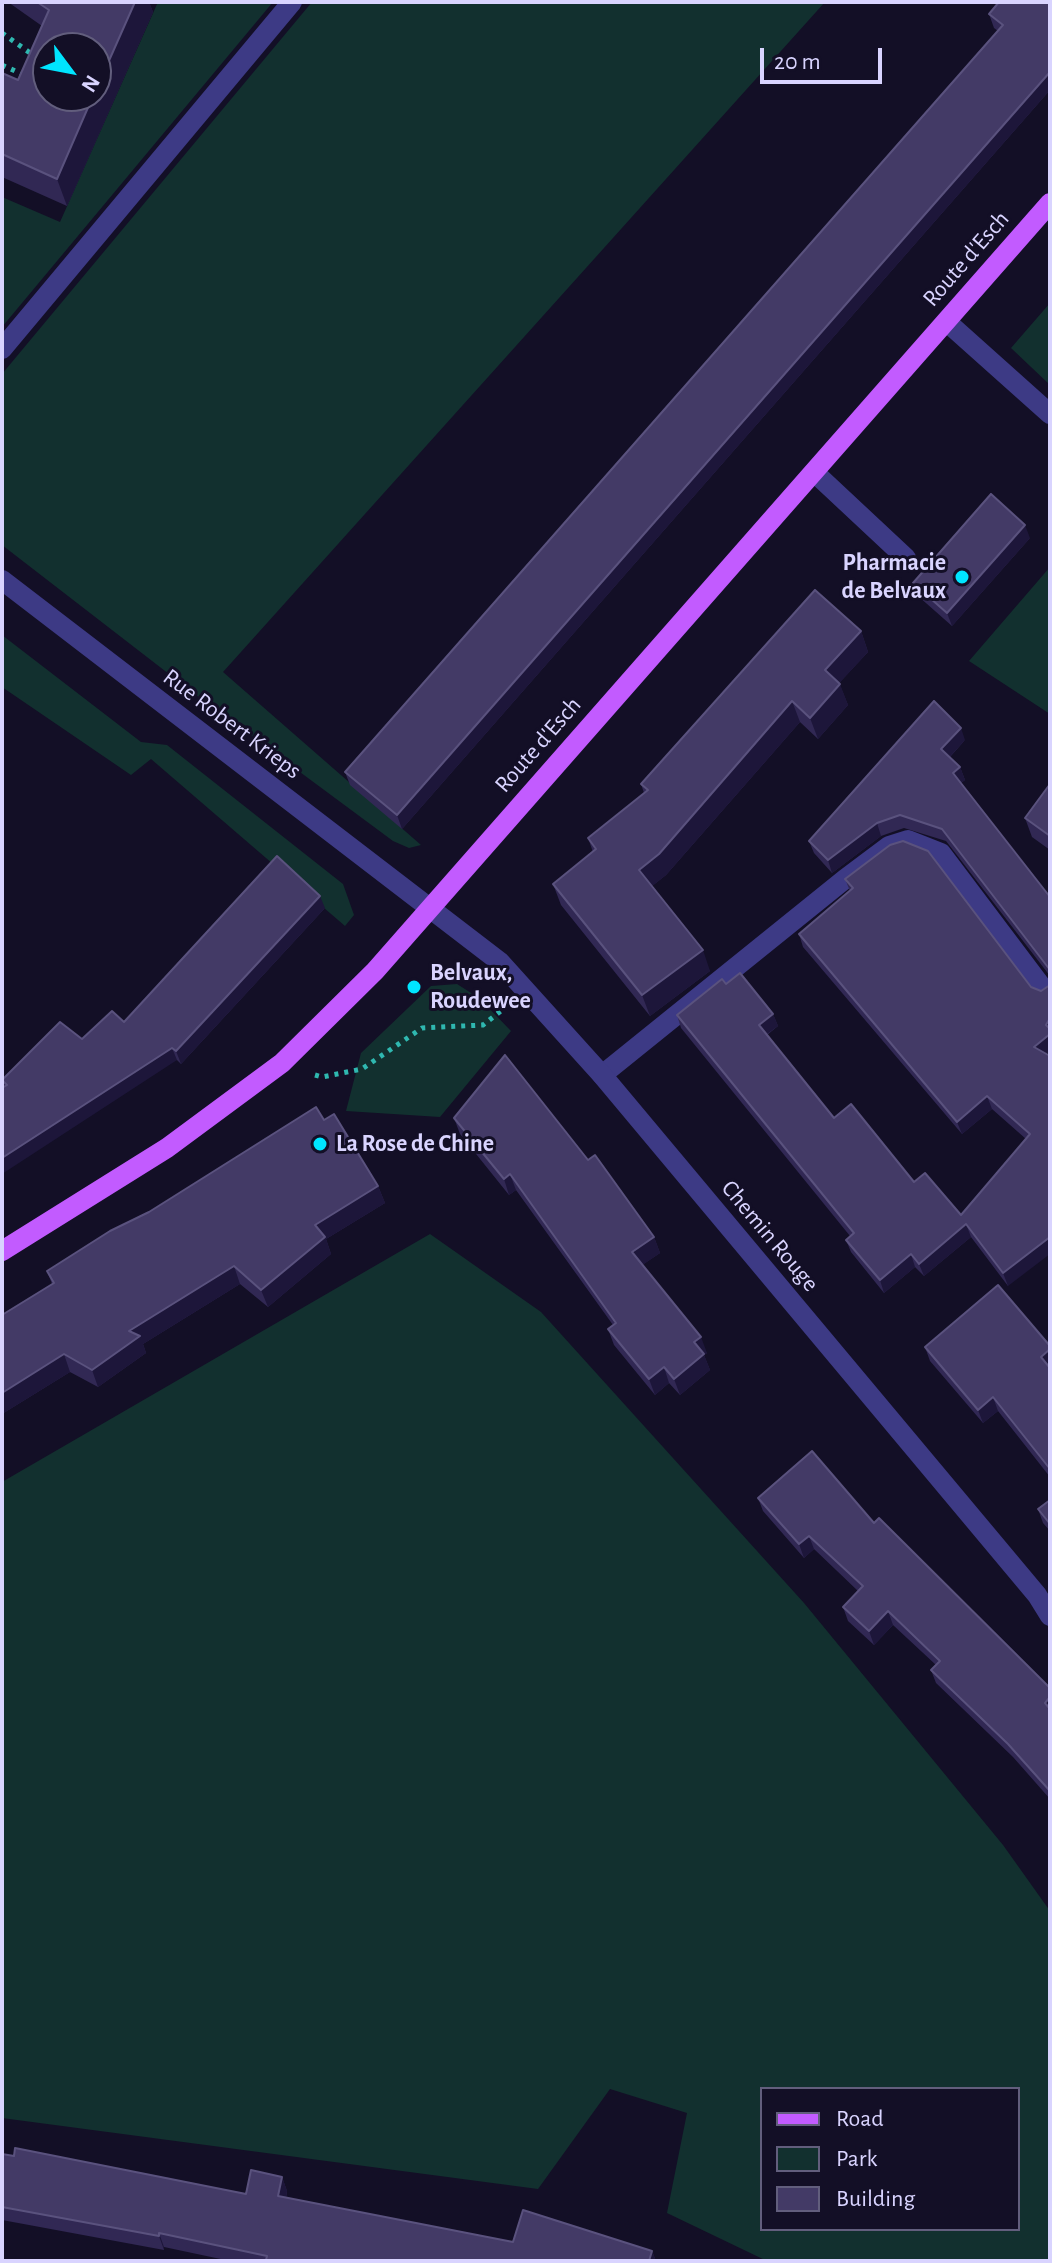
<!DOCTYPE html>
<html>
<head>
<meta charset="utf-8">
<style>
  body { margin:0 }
  #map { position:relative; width:1052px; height:2263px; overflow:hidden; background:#130f26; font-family:"Alegreya Sans",sans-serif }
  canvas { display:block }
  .frame { position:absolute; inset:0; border:4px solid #d9d4ff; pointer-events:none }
  .legend { position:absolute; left:760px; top:2087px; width:260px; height:144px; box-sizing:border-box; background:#130f26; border:2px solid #625e7d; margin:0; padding:10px 14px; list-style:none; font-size:24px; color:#d9d4ff }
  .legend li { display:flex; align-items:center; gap:16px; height:40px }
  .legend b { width:40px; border:2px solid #625e7d }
  .north { position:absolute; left:32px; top:32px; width:80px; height:80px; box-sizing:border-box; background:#130f26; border:2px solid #625e7d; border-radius:50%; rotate:122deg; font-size:22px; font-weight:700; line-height:32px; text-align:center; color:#d9d4ff }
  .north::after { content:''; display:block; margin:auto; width:28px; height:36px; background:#00e5ff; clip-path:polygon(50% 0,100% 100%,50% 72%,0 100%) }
  .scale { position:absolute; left:760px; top:48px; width:122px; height:36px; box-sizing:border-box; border:4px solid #d9d4ff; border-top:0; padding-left:10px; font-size:24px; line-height:28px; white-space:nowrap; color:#d9d4ff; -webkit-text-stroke:6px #130f26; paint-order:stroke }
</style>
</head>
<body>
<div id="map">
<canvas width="1052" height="2263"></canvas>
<div class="frame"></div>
<ul class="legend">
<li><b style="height:10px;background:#c25bff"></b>Road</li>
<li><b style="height:22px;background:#12302f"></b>Park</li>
<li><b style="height:22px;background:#433a66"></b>Building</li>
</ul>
<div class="north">N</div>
<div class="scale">20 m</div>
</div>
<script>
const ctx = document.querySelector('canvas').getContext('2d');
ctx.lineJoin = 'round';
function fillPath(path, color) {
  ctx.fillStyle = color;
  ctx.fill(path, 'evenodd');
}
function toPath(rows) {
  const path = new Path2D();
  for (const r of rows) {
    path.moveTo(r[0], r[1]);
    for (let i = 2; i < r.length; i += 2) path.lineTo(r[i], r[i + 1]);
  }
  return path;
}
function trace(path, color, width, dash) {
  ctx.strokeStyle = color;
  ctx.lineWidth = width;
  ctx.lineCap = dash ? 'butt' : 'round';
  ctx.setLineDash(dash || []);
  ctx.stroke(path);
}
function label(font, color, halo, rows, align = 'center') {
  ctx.font = font + ' "Alegreya Sans",sans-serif';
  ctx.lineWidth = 6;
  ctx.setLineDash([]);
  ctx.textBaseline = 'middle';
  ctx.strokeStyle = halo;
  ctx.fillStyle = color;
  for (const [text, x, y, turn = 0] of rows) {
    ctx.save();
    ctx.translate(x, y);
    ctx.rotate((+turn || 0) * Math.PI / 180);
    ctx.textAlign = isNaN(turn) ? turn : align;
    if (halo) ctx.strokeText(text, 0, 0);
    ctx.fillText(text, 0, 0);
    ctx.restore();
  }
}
fillPath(toPath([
  [158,2,273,2,2,327,2,197,60,222],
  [312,2,825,2,223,672,421,845,409,848,393,841,200,698,2,545,2,374],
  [1050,303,1050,385,1011,348],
  [1050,567,1050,714,969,661],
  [2,635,141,742,167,745,343,884,354,915,345,926,151,759,131,775,2,687],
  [457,984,479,998,511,1031,440,1117,346,1111,361,1053,431,986],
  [430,1234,541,1312,804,1603,1003,1845,1050,1911,1050,2261,767,2261,667,2213,687,2113,610,2089,538,2189,2,2118,2,1482],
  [762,2089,1018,2089,1018,2229,762,2229]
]), '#12302f');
trace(toPath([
  [2,33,33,55],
  [2,65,24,75],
  [315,1075,322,1077,362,1069,422,1028,483,1025,502,1010]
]), '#2fb8b0', 5, [4, 6]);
trace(toPath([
  [814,472,906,558],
  [602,1075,845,879,889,846,908,840,941,853,1045,991]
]), '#3d3a85', 20);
trace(toPath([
  [947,322,1050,414],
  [2,349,292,2],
  [2,580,500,962,602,1075,1037,1595,1050,1616]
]), '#3d3a85', 20);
trace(toPath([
  [2,1251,167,1148,282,1063,375,971,1050,203]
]), '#c25bff', 20);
fillPath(toPath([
  [8,2,149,2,153,12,67,206,2,177,2,73,18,80,42,26],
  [1050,2,1050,90,402,829,350,785,345,772,998,31,994,28,989,14],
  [1030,538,952,626,918,596,913,583],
  [861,631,868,652,839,683,848,705,818,739,800,722,666,875,652,886,710,971,650,1016,561,905,553,884,593,852,588,838,644,793,641,784],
  [965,740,950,757,960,767,965,780,961,783,1050,897,1050,976,946,841,904,828,881,836,832,873,814,853,809,841],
  [1050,784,1050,850,1032,837,1025,818],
  [845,879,1031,987,1041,991,1050,1050,1046,1054,1008,1286,971,1237,924,1276,915,1267,884,1293,851,1252,846,1240,850,1236,681,1028,677,1015,726,984,773,1014,778,1026,767,1035,834,1118,914,1182,961,1215,1026,1139,992,1109,962,1134,803,947,799,934,850,891],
  [325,908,181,1064,177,1060,4,1087,2,1080,82,1039,124,1022],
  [454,1118,588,1160,654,1237,660,1253,642,1265,707,1353,704,1355,710,1370,680,1395,669,1383,655,1395,614,1345,608,1329,613,1325,516,1190,509,1195,460,1134],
  [324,1120,378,1186,385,1203,326,1239,331,1254,268,1307,240,1284,143,1344,146,1353,98,1387,70,1372,2,1414,52,1284,47,1271,149,1212],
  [1050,1346,1049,1367,1050,1477,998,1411,983,1423,930,1361,925,1347],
  [758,1498,874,1523,1050,1688,1050,1799,1013,1757,936,1683,931,1670,936,1665,893,1625,874,1645,848,1621,843,1607,858,1591,814,1549,804,1558,763,1511],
  [1050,1500,1050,1531,1043,1523,1038,1509],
  [2,2154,246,2194,282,2177,287,2191,286,2198,513,2242,652,2251,656,2261,230,2261,164,2247,164,2250,2,2220]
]), '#312854');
fillPath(toPath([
  [135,2,149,2,153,12,67,206,57,179,93,96,96,96,96,90],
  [1050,72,1050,90,402,829,397,815],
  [1025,525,1030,538,952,626,947,613],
  [861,631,868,652,832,691,825,670],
  [840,684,848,705,818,739,810,718],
  [792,701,800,722,666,875,646,891,639,870],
  [961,728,965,740,946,761,941,749],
  [960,767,965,780,958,785,953,773],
  [877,823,881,836,832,873,828,860],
  [320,896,325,908,181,1064,176,1051],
  [703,950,710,971,650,1016,642,995],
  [773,1014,778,1026,763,1037,759,1025],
  [1050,1018,1050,1050,1039,1059,1034,1047],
  [172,1048,177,1060,2,1174,2,1158],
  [987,1096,992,1109,962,1134,957,1122],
  [510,1174,516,1190,509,1195,504,1179],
  [378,1186,385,1203,326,1239,331,1254,268,1307,261,1290,315,1225],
  [966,1224,971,1237,924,1276,919,1264],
  [654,1237,660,1253,638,1268,632,1252],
  [1050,1237,1050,1254,1008,1286,1003,1273],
  [911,1254,915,1267,884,1293,880,1280],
  [234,1266,240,1284,143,1344,146,1353,98,1387,92,1370,129,1331],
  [701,1337,707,1353,704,1355,710,1370,680,1395,674,1379,694,1342],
  [1050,1349,1050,1366,1046,1370,1041,1357],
  [64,1354,70,1372,2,1414,2,1393],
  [664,1367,669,1383,655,1395,649,1379],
  [993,1397,998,1411,983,1423,978,1410],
  [809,1536,814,1549,804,1558,799,1544],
  [888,1611,893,1625,874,1645,869,1631],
  [1050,1697,1050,1716,1045,1703],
  [282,2177,287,2191,283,2210,278,2196],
  [159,2233,164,2247,164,2250,159,2236],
  [652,2251,656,2261,649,2261]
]), '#1d163a');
const building = toPath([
  [37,2,135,2,96,90,96,48,48,48,48,96,93,96,57,179,2,154,2,73,18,80,49,10,37,2],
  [999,2,1050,2,1050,72,397,815,345,772,1003,25,989,14,999,2],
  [991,494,1025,525,947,613,913,583,991,494],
  [815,590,861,631,825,670,840,684,810,718,792,701,659,854,639,870,703,950,642,995,553,884,596,849,588,838,648,790,641,784,815,590],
  [934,701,961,728,941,749,960,767,953,773,1050,897,1050,970,942,829,900,815,877,823,828,860,809,841,934,701],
  [1050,784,1050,836,1025,818,1050,784],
  [903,841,928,851,1031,987,1041,991,1050,985,1050,1018,1046,1025,1050,1029,1050,1034,1034,1047,1050,1056,1050,1237,1003,1273,966,1224,919,1264,911,1254,880,1280,846,1240,854,1233,677,1015,722,979,726,984,740,973,773,1014,759,1025,834,1118,851,1104,914,1182,925,1173,961,1215,1030,1134,987,1096,957,1122,799,934,853,888,845,879,890,845,903,841],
  [277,856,320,896,176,1051,172,1048,2,1158,2,1088,7,1085,2,1080,60,1022,82,1039,112,1011,124,1022,277,856],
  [505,1055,588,1160,595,1155,654,1237,632,1252,701,1337,694,1342,704,1354,674,1379,664,1367,649,1379,608,1329,616,1323,510,1174,504,1179,454,1118,505,1055],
  [316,1107,324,1120,334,1114,378,1186,315,1225,325,1237,261,1290,234,1266,129,1331,140,1336,92,1370,64,1354,2,1393,2,1315,54,1283,47,1271,110,1231,149,1212,316,1107],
  [998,1285,1050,1346,1050,1349,1041,1357,1050,1368,1050,1469,993,1397,978,1410,925,1347,998,1285],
  [812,1451,874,1523,879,1518,1050,1688,1050,1697,1045,1703,1050,1709,1050,1791,1008,1744,931,1670,940,1661,888,1611,869,1631,843,1607,863,1586,809,1536,799,1544,758,1498,812,1451],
  [1050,1500,1050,1524,1038,1509,1050,1500],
  [15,2148,246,2194,251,2170,282,2177,278,2196,513,2242,523,2210,652,2251,649,2261,266,2260,267,2256,159,2233,159,2236,2,2207,2,2154,14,2156,15,2148]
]);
fillPath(building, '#433a66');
trace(building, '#5a527e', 2);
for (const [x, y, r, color] of [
  [962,577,8,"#00e5ff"],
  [414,987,8,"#00e5ff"],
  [320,1144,8,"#00e5ff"]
]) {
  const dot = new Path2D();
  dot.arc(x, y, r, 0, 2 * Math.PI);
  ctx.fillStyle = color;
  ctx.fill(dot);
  trace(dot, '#130f26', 3);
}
label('24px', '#d9d4ff', '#130f26', [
  ["Route d'Esch",966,259,-49],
  ["Rue Robert Krieps",232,724,37],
  ["Route d'Esch",538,745,-49],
  ["Chemin Rouge",770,1236,50]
]);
label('bold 24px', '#d9d4ff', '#130f26', [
  ["Pharmacie",946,563,"right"],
  ["de Belvaux",946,591,"right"],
  ["Belvaux,",430,973],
  ["Roudewee",430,1001],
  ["La Rose de Chine",336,1144]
], 'left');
</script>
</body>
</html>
